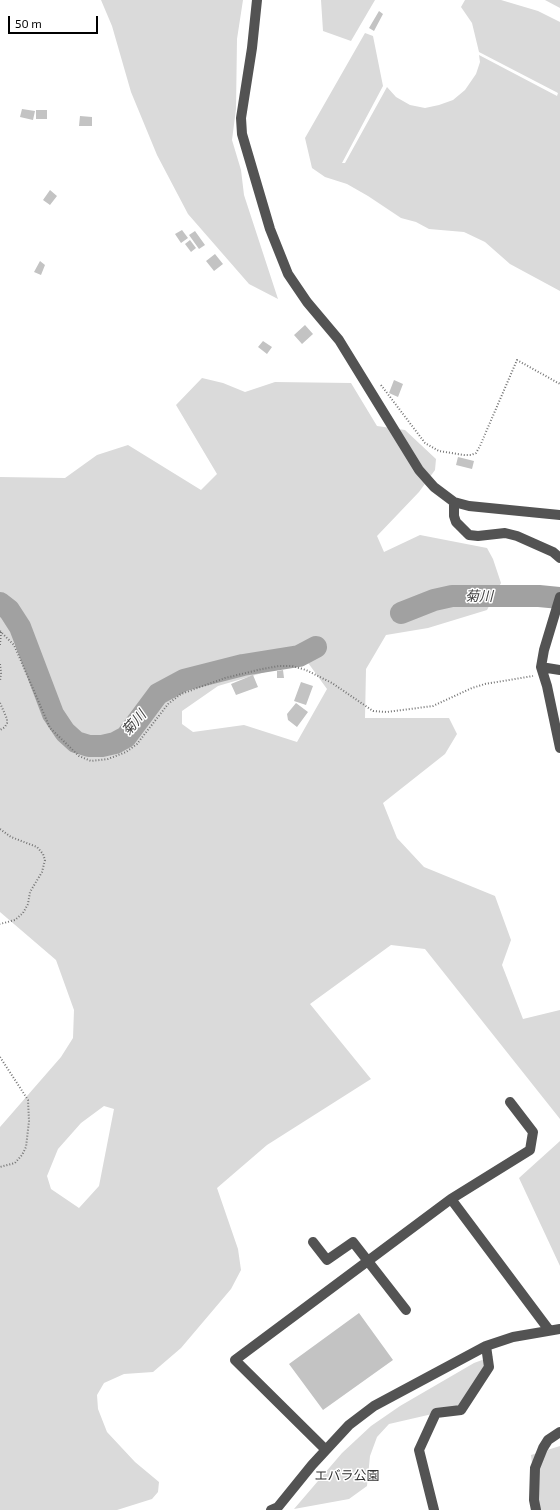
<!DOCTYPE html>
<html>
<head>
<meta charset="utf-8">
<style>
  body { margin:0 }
  #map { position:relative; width:560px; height:1510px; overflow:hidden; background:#fff; font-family:"Exo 2",sans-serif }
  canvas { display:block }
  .scale { position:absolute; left:8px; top:16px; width:90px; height:18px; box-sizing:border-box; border:2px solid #000; border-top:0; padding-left:5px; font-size:12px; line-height:14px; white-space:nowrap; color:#000; -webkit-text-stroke:3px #fff; paint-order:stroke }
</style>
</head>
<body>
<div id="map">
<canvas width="560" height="1510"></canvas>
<div class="scale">50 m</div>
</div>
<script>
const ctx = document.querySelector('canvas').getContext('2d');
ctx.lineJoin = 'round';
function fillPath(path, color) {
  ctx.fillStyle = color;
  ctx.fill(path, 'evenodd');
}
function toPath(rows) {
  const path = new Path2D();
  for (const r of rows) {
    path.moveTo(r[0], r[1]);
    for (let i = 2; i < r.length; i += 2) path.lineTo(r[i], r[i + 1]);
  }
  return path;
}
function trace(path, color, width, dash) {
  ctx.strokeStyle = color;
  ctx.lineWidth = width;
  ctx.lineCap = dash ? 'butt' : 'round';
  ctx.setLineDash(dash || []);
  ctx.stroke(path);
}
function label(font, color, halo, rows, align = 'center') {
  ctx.font = font + ' "Exo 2","Noto Sans JP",sans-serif';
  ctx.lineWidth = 3;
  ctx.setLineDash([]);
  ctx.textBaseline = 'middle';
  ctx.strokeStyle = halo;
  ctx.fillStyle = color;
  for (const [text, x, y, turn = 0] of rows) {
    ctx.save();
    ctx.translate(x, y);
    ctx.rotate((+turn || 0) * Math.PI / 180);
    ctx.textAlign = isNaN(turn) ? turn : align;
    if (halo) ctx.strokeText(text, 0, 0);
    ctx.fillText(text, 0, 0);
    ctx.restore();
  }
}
fillPath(toPath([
  [101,0,243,0,237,39,236,109,232,140,241,170,244,195,278,299,249,284,188,214,157,155,131,92,112,26],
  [321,0,375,0,351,41,323,31],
  [465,0,501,0,538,11,560,22,560,291,510,264,485,242,464,232,429,229,416,222,401,218,368,196,347,184,325,177,312,168,305,138,365,33,373,36,383,86,342,163,345,163,387,87,396,97,410,105,425,108,439,105,453,100,465,90,476,74,480,62,479,55,557,96,558,93,479,52,472,23,461,7],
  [545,0,560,0,560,8],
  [202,378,223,383,245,392,275,382,351,383,377,426,405,430,436,459,435,470,419,492,377,536,384,552,420,535,487,548,493,559,501,583,487,610,428,628,386,635,366,669,365,718,449,718,457,734,445,754,383,803,397,838,424,867,495,896,511,940,502,965,523,1019,560,1010,560,1119,425,949,391,945,310,1004,371,1079,267,1145,217,1188,238,1249,241,1270,231,1289,181,1348,153,1372,124,1374,104,1383,97,1395,98,1409,107,1432,135,1462,159,1482,158,1492,152,1499,117,1510,0,1510,0,1127,61,1057,73,1038,74,1010,56,960,0,912,0,477,65,478,97,455,128,445,201,490,217,474,176,405],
  [306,660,327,689,297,742,244,725,193,732,182,724,182,711,218,686],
  [104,1106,114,1109,99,1186,79,1208,51,1189,47,1176,58,1149,81,1123],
  [560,1141,560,1266,519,1178],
  [493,1356,489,1364,461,1405,454,1409,389,1424,377,1437,370,1456,367,1486,349,1499,294,1509,342,1453,371,1426,400,1406,474,1363],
  [560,1446,560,1510,537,1510,531,1455]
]), '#dadada');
trace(toPath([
  [0,603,9,610,20,627,53,714,65,732,76,742,89,746,102,746,115,743,126,737,158,694,184,680,243,665,299,656,316,647],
  [401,613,434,600,452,596,539,596,560,598]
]), '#a1a1a1', 22);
fillPath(toPath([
  [379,11,383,14,374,31,369,28],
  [22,109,35,111,33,120,20,117],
  [36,110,47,110,47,119,36,119],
  [80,116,92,117,92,126,79,126],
  [50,190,57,196,50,205,43,200],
  [182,230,188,238,181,243,175,234],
  [195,231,205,245,199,249,189,235],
  [190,240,196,248,191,252,185,244],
  [215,254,223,264,214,271,206,261],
  [40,261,45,265,41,275,34,272],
  [305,325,313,334,302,344,294,335],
  [263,341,272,347,267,354,258,347],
  [394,380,403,384,398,397,389,393],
  [458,457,474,461,472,469,456,465],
  [283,670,284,678,277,678,277,671],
  [253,675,258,687,236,695,231,684],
  [301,682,313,686,306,705,294,701],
  [296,703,308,712,297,727,288,720,287,714],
  [359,1313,393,1360,323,1410,289,1364]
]), '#c3c3c3');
trace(toPath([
  [381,385,425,443,439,451,464,455,471,455,476,453,480,446,517,360,560,384],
  [0,631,14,645,18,654,50,728,79,756,91,761,108,759,126,752,137,744,168,704,181,694,225,678,262,669,279,666,292,666,306,670,332,683,373,711,387,712,433,706,472,688,485,684,533,676],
  [0,645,1,632],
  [0,664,1,673,0,681],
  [0,703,7,719,7,723,5,727,0,730],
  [0,829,11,837,37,847,43,854,45,860,42,872,30,892,28,904,23,913,15,920,0,924],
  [0,1057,28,1100,29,1121,26,1147,22,1155,15,1163,0,1167]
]), '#757575', 2, [1, 2]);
trace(toPath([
  [257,0,252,48,241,118,242,134,270,229,288,274,307,302,339,340,419,470,434,487,454,502,469,506,560,515],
  [454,502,454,516,456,522,469,535,478,536,505,533,517,536,553,552,560,558],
  [560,597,544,650,541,667,547,686,560,748],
  [541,667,560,670],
  [451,1199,549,1330],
  [313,1242,327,1260,353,1242,406,1310],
  [326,1450,235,1360,451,1199,530,1150,533,1132,510,1102],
  [271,1510,278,1507,312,1465,349,1425,374,1406,486,1346,513,1337,560,1329],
  [434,1510,419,1450,436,1413,461,1410,489,1367,486,1346],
  [536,1510,534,1500,535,1468,543,1448,548,1440,560,1432]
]), '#535353', 10);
label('13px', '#313131', '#fff', [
  ["エバラ公園",347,1476]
]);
label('italic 14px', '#424242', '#fff', [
  ["菊川",479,596],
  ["菊川",134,723,-49]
]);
</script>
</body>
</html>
